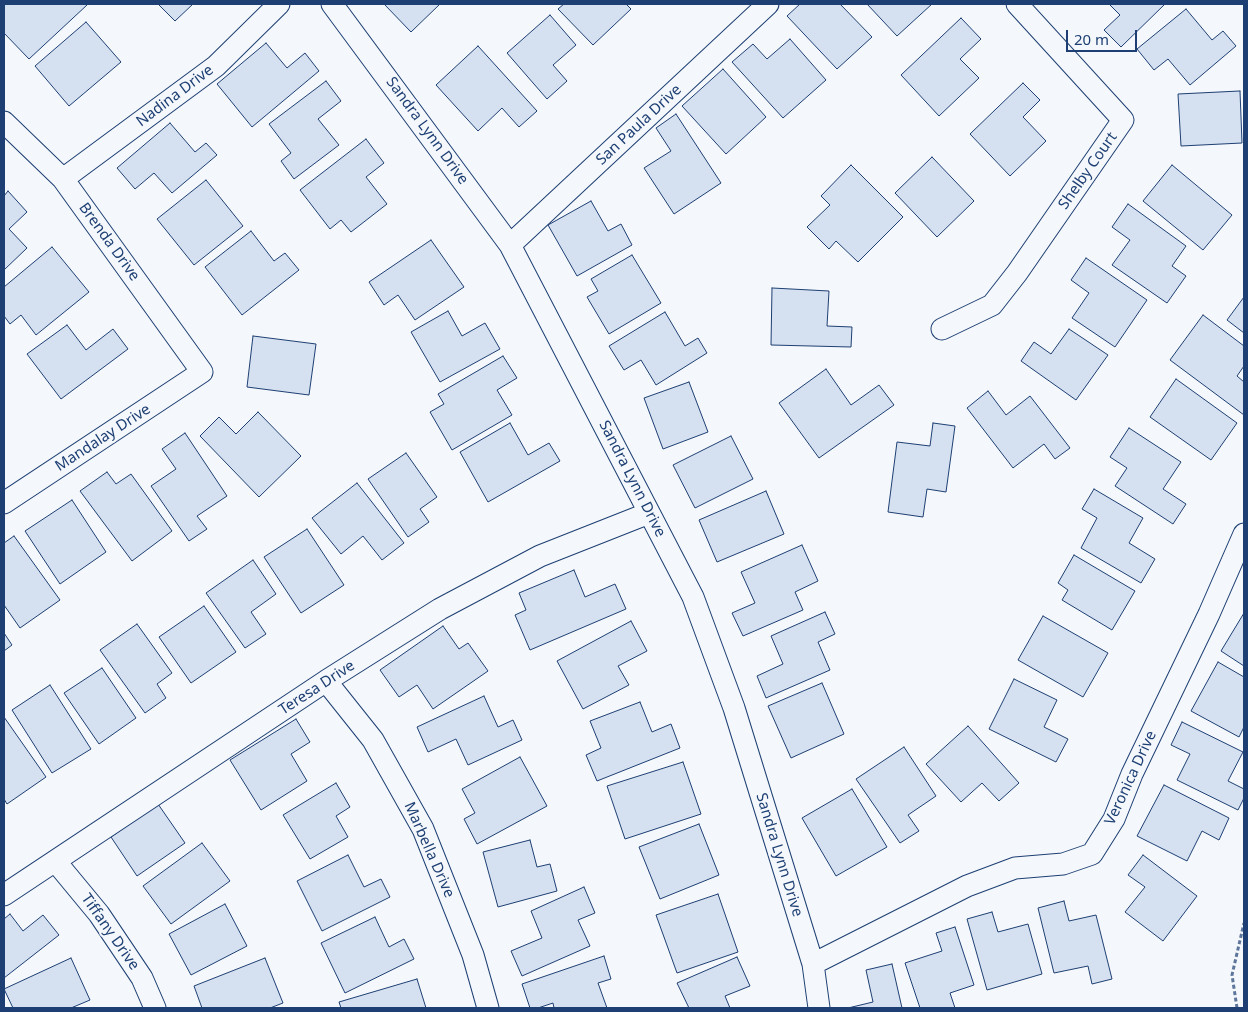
<!DOCTYPE html>
<html>
<head>
<meta charset="utf-8">
<style>
  body { margin:0 }
  #map { position:relative; width:1248px; height:1012px; overflow:hidden; background:#f4f7fb; font-family:"Noto Sans",sans-serif }
  canvas { display:block }
  .frame { position:absolute; inset:0; border:5px solid #1d3f73; pointer-events:none }
  .scale { position:absolute; left:1066px; top:30px; width:71px; height:22px; box-sizing:border-box; border:2px solid #1d3f73; border-top:0; padding-left:6px; font-size:15px; line-height:18px; white-space:nowrap; color:#1d3f73; -webkit-text-stroke:4px #f4f7fb; paint-order:stroke }
</style>
</head>
<body>
<div id="map">
<canvas width="1248" height="1012"></canvas>
<div class="frame"></div>
<div class="scale">20 m</div>
</div>
<script>
const ctx = document.querySelector('canvas').getContext('2d');
ctx.lineJoin = 'round';
function fillPath(path, color) {
  ctx.fillStyle = color;
  ctx.fill(path, 'evenodd');
}
function toPath(rows) {
  const path = new Path2D();
  for (const r of rows) {
    path.moveTo(r[0], r[1]);
    for (let i = 2; i < r.length; i += 2) path.lineTo(r[i], r[i + 1]);
  }
  return path;
}
function trace(path, color, width, dash) {
  ctx.strokeStyle = color;
  ctx.lineWidth = width;
  ctx.lineCap = dash ? 'butt' : 'round';
  ctx.setLineDash(dash || []);
  ctx.stroke(path);
}
function label(font, color, halo, rows, align = 'center') {
  ctx.font = font + ' "Noto Sans",sans-serif';
  ctx.lineWidth = 4;
  ctx.setLineDash([]);
  ctx.textBaseline = 'middle';
  ctx.strokeStyle = halo;
  ctx.fillStyle = color;
  for (const [text, x, y, turn = 0] of rows) {
    ctx.save();
    ctx.translate(x, y);
    ctx.rotate((+turn || 0) * Math.PI / 180);
    ctx.textAlign = isNaN(turn) ? turn : align;
    if (halo) ctx.strokeText(text, 0, 0);
    ctx.fillText(text, 0, 0);
    ctx.restore();
  }
}
const building = toPath([
  [4,4,86,4,87,5,29,59,4,33,4,4],
  [158,4,193,4,175,21,158,4],
  [384,4,440,4,411,32,384,4],
  [564,4,626,4,631,9,593,45,558,9,564,4],
  [800,4,840,4,872,37,837,69,787,16,800,4],
  [867,4,932,4,897,36,867,4],
  [1109,4,1165,4,1121,47,1104,30,1120,15,1109,4],
  [1186,9,1212,40,1223,31,1236,46,1190,85,1168,59,1154,70,1137,49,1186,9],
  [550,15,576,45,553,65,567,81,547,99,507,53,550,15],
  [961,18,981,39,960,59,979,78,939,116,901,75,961,18],
  [86,22,121,62,69,106,35,66,86,22],
  [790,39,826,80,783,118,732,62,753,44,767,59,790,39],
  [266,43,287,68,305,53,319,71,252,127,217,84,266,43],
  [478,46,537,111,519,127,502,108,478,131,436,85,478,46],
  [723,69,766,117,726,154,682,106,723,69],
  [326,81,341,101,318,119,339,145,294,179,281,161,291,153,269,124,326,81],
  [1023,83,1040,100,1023,117,1046,141,1010,176,970,134,1023,83],
  [1240,91,1242,143,1181,146,1178,94,1240,91],
  [676,114,721,183,674,214,644,168,671,151,656,128,676,114],
  [170,123,195,152,206,143,217,155,172,193,154,173,135,189,117,168,170,123],
  [366,139,384,163,366,177,387,204,351,232,341,220,330,229,300,190,366,139],
  [932,157,974,201,937,237,895,193,932,157],
  [851,165,903,217,858,262,836,241,829,249,807,227,830,205,821,196,851,165],
  [1172,165,1232,215,1203,250,1143,201,1172,165],
  [206,180,243,226,194,265,157,219,206,180],
  [8,191,27,212,9,229,27,248,4,270,4,196,8,191],
  [591,201,608,231,621,224,632,245,577,276,548,225,591,201],
  [1128,204,1186,246,1172,266,1186,276,1167,303,1112,265,1130,240,1112,227,1128,204],
  [251,231,274,261,285,253,299,270,242,315,205,267,251,231],
  [431,240,464,287,415,320,398,295,384,305,369,282,431,240],
  [52,247,89,292,36,335,21,315,10,324,4,316,4,287,52,247],
  [632,255,661,303,609,334,587,297,598,291,591,279,632,255],
  [1086,258,1147,300,1115,347,1072,318,1089,293,1071,280,1086,258],
  [772,288,829,291,827,326,852,327,851,347,771,345,772,288],
  [1244,297,1244,333,1227,320,1244,297],
  [448,311,462,336,485,323,500,349,440,382,411,332,448,311],
  [665,312,685,346,698,338,707,353,656,385,641,360,624,370,609,346,665,312],
  [1203,315,1244,346,1244,366,1237,376,1244,382,1244,415,1170,360,1203,315],
  [67,325,86,350,113,329,128,349,61,399,27,354,67,325],
  [1069,329,1108,355,1076,400,1021,361,1034,342,1051,354,1069,329],
  [253,336,316,344,309,395,247,387,253,336],
  [503,356,517,378,497,390,512,415,452,450,430,412,444,404,438,394,503,356],
  [826,369,851,405,879,385,894,405,819,458,779,403,826,369],
  [1176,379,1237,423,1211,460,1150,417,1176,379],
  [689,382,708,432,663,449,644,398,689,382],
  [988,391,1006,415,1030,396,1070,448,1055,459,1044,444,1013,468,967,408,988,391],
  [258,412,301,456,259,497,200,436,219,417,236,434,258,412],
  [510,423,528,455,549,443,560,461,488,502,460,452,510,423],
  [933,423,955,426,946,492,927,489,923,517,888,512,897,442,930,446,933,423],
  [1129,428,1181,462,1163,489,1186,504,1173,524,1115,486,1127,468,1110,457,1129,428],
  [185,433,227,496,197,516,207,529,189,541,151,486,176,469,162,449,185,433],
  [731,436,753,479,695,508,673,465,731,436],
  [406,453,437,497,420,509,429,522,408,537,368,479,406,453],
  [107,472,116,484,131,474,172,531,132,561,80,491,107,472],
  [357,483,404,543,382,560,363,536,341,554,312,518,357,483],
  [1094,489,1143,518,1129,543,1155,559,1141,583,1081,548,1097,518,1082,509,1094,489],
  [766,491,784,534,717,562,699,520,766,491],
  [72,500,106,552,60,584,25,531,72,500],
  [307,529,344,585,301,613,264,557,307,529],
  [14,536,60,600,20,628,4,605,4,543,14,536],
  [802,545,818,581,795,592,803,610,743,636,732,613,755,603,741,572,802,545],
  [1074,555,1135,591,1112,630,1062,600,1068,590,1058,583,1074,555],
  [253,560,276,594,251,612,266,634,245,648,206,593,253,560],
  [574,570,585,597,615,584,626,609,530,650,515,615,526,610,519,593,574,570],
  [204,606,236,652,191,683,159,637,204,606],
  [825,612,835,634,818,642,830,670,766,698,757,676,783,664,771,636,825,612],
  [1244,613,1244,666,1221,651,1244,613],
  [1043,616,1108,653,1083,697,1018,660,1043,616],
  [631,621,647,651,618,666,629,685,583,709,557,661,631,621],
  [137,624,172,673,157,684,166,698,145,713,100,650,137,624],
  [443,626,459,649,468,643,488,671,433,709,417,685,399,697,380,670,443,626],
  [4,633,12,645,4,651,4,633],
  [1218,662,1244,677,1244,727,1239,737,1191,711,1218,662],
  [102,668,136,718,99,744,64,693,102,668],
  [1014,679,1057,700,1044,727,1068,739,1056,762,989,729,1014,679],
  [822,683,844,734,791,758,768,706,822,683],
  [50,685,91,749,52,773,12,710,50,685],
  [484,696,498,727,513,720,522,740,468,765,456,739,428,752,417,727,484,696],
  [640,702,652,732,671,724,680,748,597,781,586,755,601,748,590,721,640,702],
  [4,717,46,777,7,804,4,799,4,717],
  [296,719,310,742,291,754,307,781,261,810,230,760,296,719],
  [1182,722,1243,752,1228,781,1244,789,1244,798,1238,810,1177,780,1190,754,1171,745,1182,722],
  [968,726,1019,783,999,801,982,783,961,802,926,764,968,726],
  [904,747,936,796,908,815,919,831,900,843,856,779,904,747],
  [520,757,547,806,477,844,464,819,475,813,462,789,520,757],
  [683,762,701,814,625,839,607,786,683,762],
  [336,783,350,807,336,816,348,837,310,859,283,815,336,783],
  [1164,785,1229,818,1219,840,1202,831,1187,861,1137,836,1164,785],
  [852,789,887,847,836,876,802,818,852,789],
  [158,804,185,843,137,876,111,837,158,804],
  [699,824,719,875,660,899,639,847,699,824],
  [530,840,537,867,550,864,557,891,498,907,483,852,530,840],
  [202,843,230,881,171,924,143,886,202,843],
  [348,855,364,887,381,879,390,897,322,931,297,881,348,855],
  [1143,855,1197,896,1163,941,1125,912,1145,887,1128,875,1143,855],
  [584,887,595,913,578,920,590,946,522,976,511,951,542,938,531,911,584,887],
  [718,894,738,952,677,973,656,915,718,894],
  [1064,901,1069,921,1096,915,1112,979,1092,984,1088,966,1054,973,1038,908,1064,901],
  [225,904,247,946,191,975,169,934,225,904],
  [992,912,998,932,1028,924,1042,974,987,990,967,919,992,912],
  [10,914,23,931,43,915,59,935,4,978,4,919,10,914],
  [375,917,389,947,404,939,414,959,345,993,321,943,375,917],
  [955,927,974,985,950,993,955,1008,920,1008,905,963,942,951,936,933,955,927],
  [604,956,611,979,598,983,607,1008,554,1008,553,1003,538,1008,530,1008,522,984,604,956],
  [737,957,750,986,725,996,730,1008,689,1008,677,983,737,957],
  [71,958,90,1000,71,1008,13,1008,4,989,71,958],
  [265,958,283,1003,270,1008,202,1008,194,986,265,958],
  [892,964,902,1008,848,1008,873,1002,866,970,892,964],
  [417,979,426,1008,341,1008,339,1002,417,979]
]);
fillPath(building, '#d5e0f0');
trace(building, '#1d3f73', 1);
const minor = toPath([
  [332,4,510,245,693,597,734,708,813,964,819,1008],
  [4,122,63,179,202,372,4,503],
  [63,179,216,66,279,4],
  [510,245,768,4],
  [942,329,992,305,1017,273,1123,120,1017,4],
  [326,681,373,740,423,829,473,955,488,1008],
  [56,862,99,914,142,978,155,1008],
  [4,895,326,681,440,609,540,556,649,513],
  [813,964,967,886,1015,868,1063,864,1092,854,1114,819,1132,774,1209,614,1244,534]
]);
trace(minor, '#1d3f73', 23);
trace(toPath([
  [1237,1008,1232,975,1244,923]
]), '#5e769c', 3, [4, 2.5]);
trace(minor, '#f4f7fb', 21);
label('15px', '#1d3f73', '#f4f7fb', [
  ["Nadina Drive",175,96,-37],
  ["San Paula Drive",639,125,-43],
  ["Sandra Lynn Drive",427,131,54],
  ["Shelby Court",1088,171,-55],
  ["Brenda Drive",109,242,54],
  ["Mandalay Drive",103,438,-33],
  ["Sandra Lynn Drive",632,479,63],
  ["Teresa Drive",317,688,-33],
  ["Veronica Drive",1131,778,-65],
  ["Marbella Drive",429,850,66],
  ["Sandra Lynn Drive",779,855,73],
  ["Tiffany Drive",110,932,55]
]);
</script>
</body>
</html>
